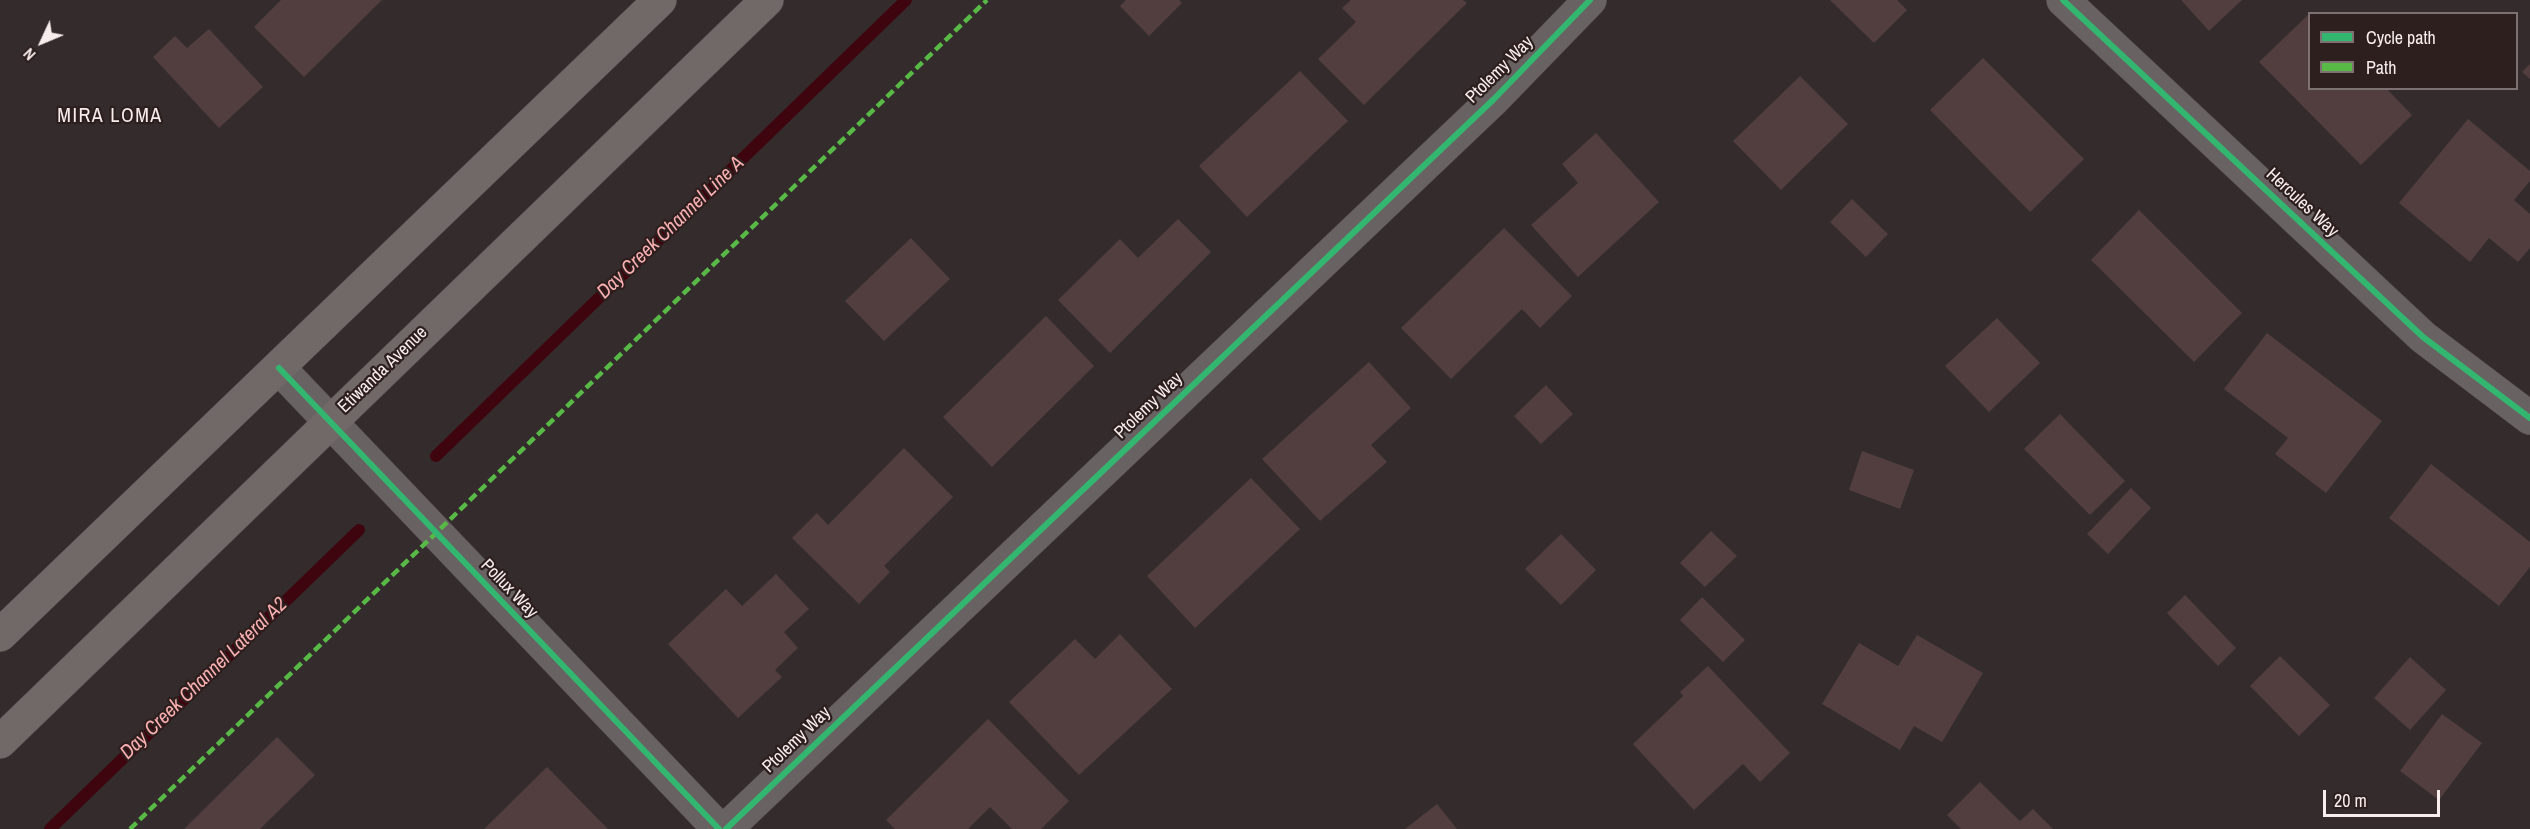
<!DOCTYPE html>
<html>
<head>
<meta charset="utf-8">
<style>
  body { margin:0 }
  #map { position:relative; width:2530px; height:829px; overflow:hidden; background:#342c2c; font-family:"Archivo Narrow",sans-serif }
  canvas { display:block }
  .legend { position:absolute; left:2308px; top:12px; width:210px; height:78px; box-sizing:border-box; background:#2e1f1f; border:2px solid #7e7171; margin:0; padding:8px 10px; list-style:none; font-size:18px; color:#f7edec }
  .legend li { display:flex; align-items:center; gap:12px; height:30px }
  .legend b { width:30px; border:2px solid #7e7171 }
  .north { position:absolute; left:12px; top:12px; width:60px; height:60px; -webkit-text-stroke:4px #2e1f1f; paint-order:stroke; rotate:226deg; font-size:16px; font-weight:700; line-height:24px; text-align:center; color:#f7edec }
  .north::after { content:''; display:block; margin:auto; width:21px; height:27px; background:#f7edec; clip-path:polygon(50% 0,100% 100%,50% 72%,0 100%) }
  .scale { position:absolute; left:2323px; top:790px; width:117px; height:27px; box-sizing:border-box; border:3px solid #f7edec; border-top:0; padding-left:8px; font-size:18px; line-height:21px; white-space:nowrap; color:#f7edec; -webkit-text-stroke:4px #2e1f1f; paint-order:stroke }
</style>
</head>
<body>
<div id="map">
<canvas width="2530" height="829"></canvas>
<ul class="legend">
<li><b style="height:8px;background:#33b770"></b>Cycle path</li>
<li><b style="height:8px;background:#58b947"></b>Path</li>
</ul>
<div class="north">N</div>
<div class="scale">20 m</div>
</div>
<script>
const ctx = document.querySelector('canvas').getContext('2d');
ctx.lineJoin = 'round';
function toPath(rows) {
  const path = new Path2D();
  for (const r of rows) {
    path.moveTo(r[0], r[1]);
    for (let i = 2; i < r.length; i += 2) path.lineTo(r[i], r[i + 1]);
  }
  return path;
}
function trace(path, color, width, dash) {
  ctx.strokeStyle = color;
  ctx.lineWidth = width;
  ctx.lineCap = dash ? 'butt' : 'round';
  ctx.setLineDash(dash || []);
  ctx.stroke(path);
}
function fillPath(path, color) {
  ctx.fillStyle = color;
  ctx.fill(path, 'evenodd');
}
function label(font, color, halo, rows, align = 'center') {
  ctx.font = font + ' "Archivo Narrow",sans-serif';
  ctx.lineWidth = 4.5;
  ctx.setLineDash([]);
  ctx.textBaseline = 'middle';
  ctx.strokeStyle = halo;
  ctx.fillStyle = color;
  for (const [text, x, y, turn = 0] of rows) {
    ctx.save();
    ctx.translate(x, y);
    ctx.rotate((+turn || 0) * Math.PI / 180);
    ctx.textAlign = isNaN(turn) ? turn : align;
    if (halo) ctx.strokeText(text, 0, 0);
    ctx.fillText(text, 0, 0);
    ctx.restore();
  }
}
trace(toPath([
  [436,456,906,0],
  [50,829,359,530]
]), '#3f050f', 12);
fillPath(toPath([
  [281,0,382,0,304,77,254,27],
  [1126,0,1179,0,1182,3,1149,36,1120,6],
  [1351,0,1463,0,1467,3,1364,105,1318,59,1356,22,1342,8],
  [1830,0,1897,0,1907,10,1874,43],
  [2181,0,2242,0,2209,31],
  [2310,13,2310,88,2386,88,2412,115,2361,165,2259,62],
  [209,29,263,87,219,128,153,57,175,36,187,48],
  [1983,58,2084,159,2030,212,1930,110],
  [2530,64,2530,79,2522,72],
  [1300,71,1348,121,1247,217,1199,166],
  [1800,76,1848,124,1781,190,1733,141],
  [2468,119,2530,171,2530,181,2514,200,2530,214,2530,248,2518,262,2489,238,2470,262,2399,203],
  [1596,133,1659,202,1578,277,1531,225,1578,183,1562,164],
  [1852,199,1888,234,1866,257,1830,222],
  [2139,210,2242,313,2194,362,2091,260],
  [1178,219,1211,252,1110,353,1058,300,1120,239,1138,258],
  [1504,228,1572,296,1540,328,1522,309,1451,379,1401,328],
  [911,238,950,279,884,341,845,301],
  [1046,316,1094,366,992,467,943,417],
  [1997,318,2040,363,1989,412,1945,366],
  [2267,333,2382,421,2326,493,2275,454,2288,438,2224,389],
  [1369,362,1411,408,1371,445,1387,462,1320,521,1262,459],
  [1546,385,1573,414,1541,444,1514,416],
  [2060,414,2125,481,2090,515,2024,449],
  [904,448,953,497,884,566,890,572,859,604,792,538,817,513,828,525],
  [1862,451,1914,470,1900,509,1849,490],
  [2431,464,2530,542,2530,567,2499,606,2389,518],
  [1251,478,1300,529,1195,628,1147,576],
  [2131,488,2151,508,2108,554,2087,534],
  [1711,531,1737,556,1705,587,1680,563],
  [1561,534,1596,570,1561,605,1525,569],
  [776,574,809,609,784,632,798,648,775,670,782,677,738,718,668,644,726,589,742,606],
  [2185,595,2236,648,2218,666,2167,613],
  [1702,597,1745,640,1723,662,1680,620],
  [1120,634,1172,689,1079,775,1009,702,1075,639,1095,659],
  [1917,635,1983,673,1942,742,1914,726,1900,750,1822,704,1859,643,1898,666],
  [2280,656,2330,705,2299,736,2250,686],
  [2410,657,2446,690,2410,730,2374,698],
  [1708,666,1790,753,1760,782,1743,764,1694,810,1633,744,1683,696,1680,692],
  [2442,714,2482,743,2439,800,2400,771],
  [988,719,1069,801,1041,829,1012,829,990,807,968,829,895,829,886,820],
  [277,737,315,775,260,829,184,829],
  [547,767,608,829,484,829],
  [1980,782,2020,821,2033,809,2053,829,1961,829,1947,815],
  [1437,804,1457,829,1405,829]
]), '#523e3f');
const minor = toPath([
  [2063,0,2423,337,2530,418],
  [279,368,719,829],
  [726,829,1494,99,1590,0]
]);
const primary = toPath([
  [0,635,660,0],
  [0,742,767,0]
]);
trace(minor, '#504949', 34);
trace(primary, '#504949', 34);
trace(minor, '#686262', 33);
trace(primary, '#716868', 33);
trace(toPath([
  [130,829,987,0]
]), '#58b947', 4.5, [9, 4.5]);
trace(toPath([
  [2063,0,2423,337,2530,418],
  [279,368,719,829],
  [726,829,1494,99,1590,0]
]), '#33b770', 6);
label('18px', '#f7edec', '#2e1f1f', [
  ["Ptolemy Way",1500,70,-45],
  ["Hercules Way",2302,203,43],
  ["Etiwanda Avenue",383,370,-44],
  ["Ptolemy Way",1149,406,-44],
  ["Pollux Way",509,589,46],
  ["Ptolemy Way",797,740,-44]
]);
ctx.letterSpacing = '1.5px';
label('20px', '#f7edec', '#2e1f1f', [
  ["MIRA LOMA",110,117]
]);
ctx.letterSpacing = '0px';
label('italic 20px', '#fab0b1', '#2e1f1f', [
  ["Day Creek Channel Line A",671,228,-44],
  ["Day Creek Channel Lateral A2",204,679,-44]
]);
</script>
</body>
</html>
